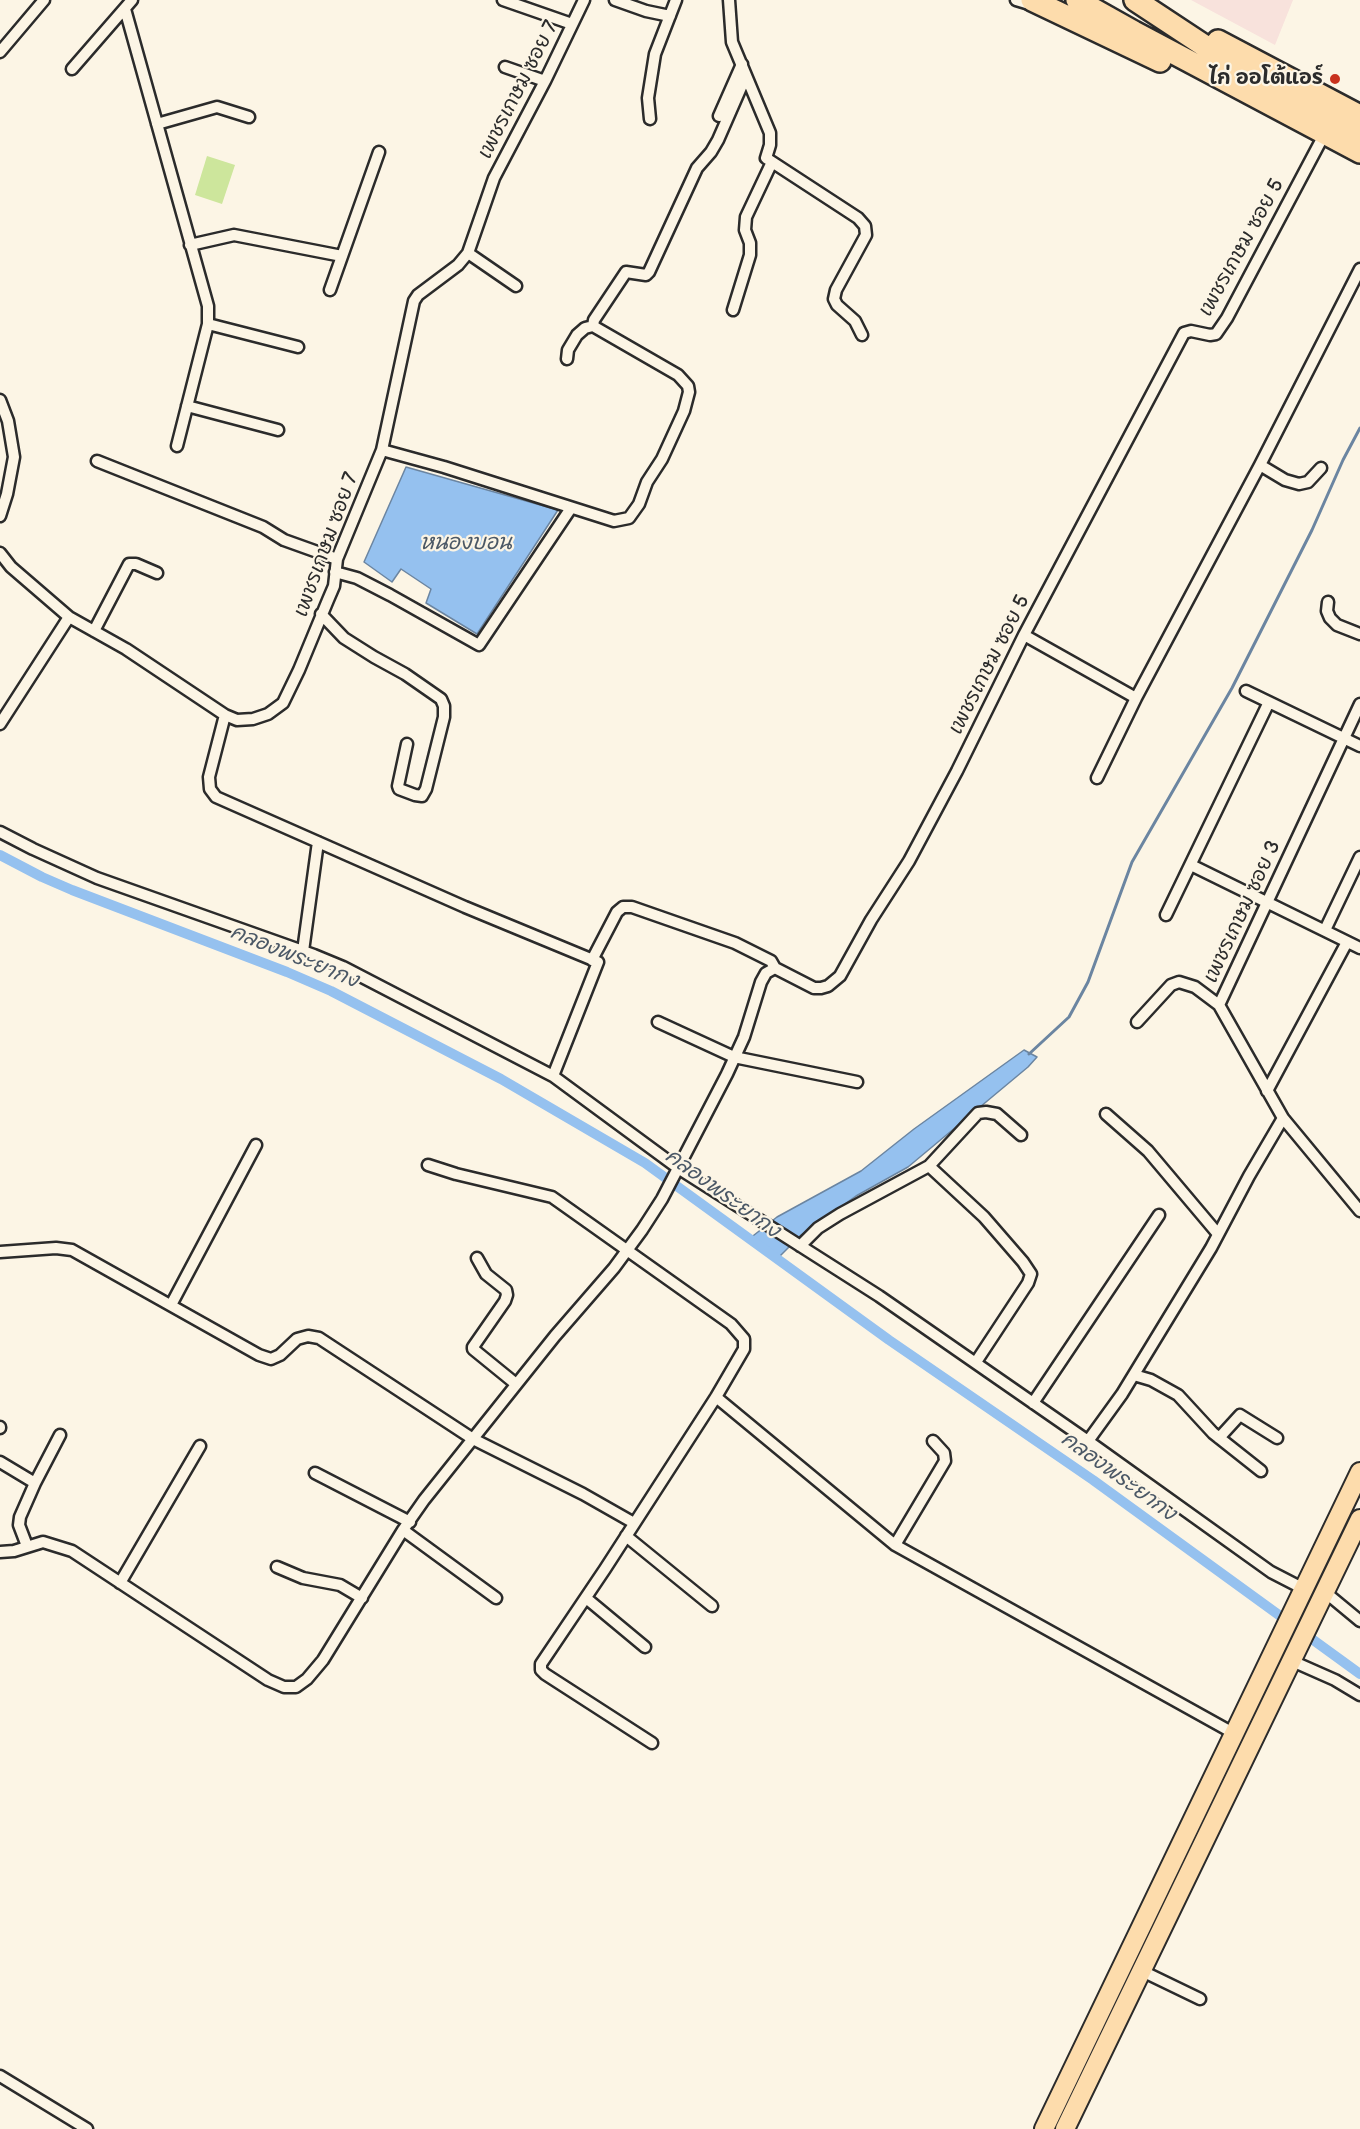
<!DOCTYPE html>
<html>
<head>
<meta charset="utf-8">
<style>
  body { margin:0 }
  canvas { display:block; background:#fcf5e5 }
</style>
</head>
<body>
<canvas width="1360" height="2129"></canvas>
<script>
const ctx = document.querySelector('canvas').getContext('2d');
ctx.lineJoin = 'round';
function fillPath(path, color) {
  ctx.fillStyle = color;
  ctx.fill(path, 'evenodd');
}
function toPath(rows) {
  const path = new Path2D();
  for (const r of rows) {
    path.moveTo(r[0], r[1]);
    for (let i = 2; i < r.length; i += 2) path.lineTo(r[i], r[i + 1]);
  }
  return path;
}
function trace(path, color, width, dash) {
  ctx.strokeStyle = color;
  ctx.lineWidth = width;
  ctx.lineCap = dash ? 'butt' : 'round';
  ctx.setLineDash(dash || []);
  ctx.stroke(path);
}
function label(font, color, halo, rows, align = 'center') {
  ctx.font = font + ' "Balsamiq Sans","Playpen Sans Thai",sans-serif';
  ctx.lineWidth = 4.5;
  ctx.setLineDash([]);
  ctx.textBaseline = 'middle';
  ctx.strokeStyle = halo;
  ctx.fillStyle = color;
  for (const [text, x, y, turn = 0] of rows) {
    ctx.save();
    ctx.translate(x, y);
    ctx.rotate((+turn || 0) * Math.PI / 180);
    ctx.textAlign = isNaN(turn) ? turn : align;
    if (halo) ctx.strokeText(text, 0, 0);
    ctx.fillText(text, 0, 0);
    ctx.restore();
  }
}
fillPath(toPath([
  [1191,0,1293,0,1275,45]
]), '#f8e2dc');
fillPath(toPath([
  [207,156,235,165,222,204,195,195]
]), '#cde69c');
const water = toPath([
  [406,467,558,510,477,634,426,603,431,589,401,569,392,582,364,562,406,467],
  [1024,1050,1037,1057,1028,1067,908,1167,856,1196,801,1235,777,1259,749,1239,777,1217,861,1171,914,1129,1024,1050]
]);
fillPath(water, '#95c1ef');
trace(water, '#6b85a1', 1.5);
trace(toPath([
  [1029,1054,1069,1017,1088,982,1132,862,1232,688,1312,530,1343,460,1360,428]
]), '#6b85a1', 3);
trace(toPath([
  [0,855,42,877,72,890,287,972,331,991,501,1079,645,1163,889,1340,1093,1480,1360,1674]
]), '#95c1ef', 10);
const street = toPath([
  [503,0,572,24],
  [615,0,646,11,670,16],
  [729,0,732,42,770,133,770,145,766,158,858,218,865,226,866,235,836,290,834,299,837,305,855,321,862,335],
  [1016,0,1036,6],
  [125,9,208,306,208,324,177,446],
  [0,52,44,0],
  [505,67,545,81],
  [72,69,132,0],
  [719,116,742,64],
  [650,119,648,98,655,54,676,0],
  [157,124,217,107,249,117],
  [190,245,234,235,342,256],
  [468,253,516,286],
  [330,290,379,152],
  [733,310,750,255,750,243,745,230,746,217,772,162],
  [208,324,298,347],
  [593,326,594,320,626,272,646,275,649,272,697,168,711,152,718,140,746,76],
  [0,400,8,421,14,457,7,494,0,516],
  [187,406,278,430],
  [382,450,444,467,614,521,629,518,639,504,647,482,662,459,684,411,689,392,688,386,678,375,593,326,585,328,577,335,568,350,567,359],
  [97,461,263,527,284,540,337,559],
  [1260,465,1285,480,1299,484,1308,482,1321,468],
  [0,553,11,567,69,617,126,649,225,715,237,720,253,719,268,714,283,703,299,670,328,600,334,586,337,559,382,450,414,301,418,295,458,265,468,253,494,178,545,81,584,0],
  [335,572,357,578,390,595,479,645,571,508],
  [1328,602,1327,611,1330,618,1337,625,1360,634],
  [321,614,344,638,374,657,405,674,441,699,444,706,444,717,426,789,422,796,415,795,399,789,398,786,407,744],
  [94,631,129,564,136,564,157,573],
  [1024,635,1136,698],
  [1246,691,1360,746],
  [1360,704,1219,1005,1283,1118,1360,1211],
  [225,715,209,777,210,789,216,797,465,907,598,962,553,1076,678,1168,879,1296,1088,1441,1271,1572,1304,1589],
  [0,724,69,617],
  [1097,778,1136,698,1260,465,1360,269],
  [0,832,33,849,97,878,314,955,343,967,553,1076],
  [1191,865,1360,948],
  [1166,915,1269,702],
  [1325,930,1360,857],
  [303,951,318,842],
  [592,960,617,912,623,907,632,907,735,943,771,961,775,968],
  [658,1022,734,1057,857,1082],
  [1137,1022,1171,985,1179,982,1195,987,1219,1005],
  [1267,1091,1347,942],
  [1106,1114,1148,1151,1218,1234],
  [428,1165,456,1174,552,1197,731,1324,744,1339,744,1349,716,1397,605,1569,541,1664,541,1670,545,1674,652,1743],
  [800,1246,818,1228,840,1214,929,1166],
  [0,1252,56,1248,72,1250,259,1355,271,1359,280,1355,297,1339,308,1336,319,1338,473,1439,583,1494,634,1523],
  [477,1258,486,1274,506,1290,507,1295,505,1301,473,1347,473,1349,516,1384],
  [171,1305,256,1145],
  [976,1362,1028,1283,1031,1274,1023,1262,984,1217,929,1166,978,1113,986,1112,997,1114,1021,1135],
  [1134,1375,1151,1380,1178,1395,1213,1433,1261,1471],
  [716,1397,895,1545,1235,1734],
  [1033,1403,1159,1215],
  [0,1428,0,1427],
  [1219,1438,1240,1415,1277,1438],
  [1088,1441,1122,1394,1211,1248,1249,1176,1283,1118],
  [0,1462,35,1483],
  [315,1473,410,1522],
  [403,1530,496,1598],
  [626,1536,712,1606],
  [895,1545,945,1461,944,1453,933,1441],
  [27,1546,19,1525,20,1517,35,1483,60,1435],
  [0,1552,14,1551,43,1542,72,1551,268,1680,284,1687,296,1687,307,1679,323,1660,403,1530,424,1500,555,1336,614,1268,642,1230,662,1199,727,1074,744,1037,761,982,766,973,775,968,814,988,821,988,828,986,840,976,871,920,909,861,957,771,1024,635,1184,333,1191,331,1210,335,1216,334,1227,318,1325,133],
  [277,1567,303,1578,340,1585,362,1598],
  [120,1583,200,1446],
  [1325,1592,1360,1621],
  [586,1598,645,1647],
  [1292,1661,1335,1680,1360,1695],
  [1142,1971,1200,1999],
  [0,2076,87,2129]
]);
const primary = toPath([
  [1044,2129,1360,1472],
  [1065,2129,1360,1519]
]);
const highway = toPath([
  [1032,0,1160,61],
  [1077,0,1134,32,1360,152],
  [1135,0,1232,64,1360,134],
  [1218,41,1360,116]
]);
trace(street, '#2b2b2b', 15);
trace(primary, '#2b2b2b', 22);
trace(highway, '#2b2b2b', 26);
trace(street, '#fcf5e5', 10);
trace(primary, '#fddcac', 18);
trace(highway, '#fddcac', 21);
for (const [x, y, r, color] of [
  [1335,79,6,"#c8321e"]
]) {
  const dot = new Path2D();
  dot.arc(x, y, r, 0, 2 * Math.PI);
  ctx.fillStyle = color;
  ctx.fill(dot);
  trace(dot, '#fcf5e5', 2);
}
label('bold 20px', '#2b2b2b', '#fcf5e5', [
  ["ไก่ ออโต้แอร์",1323,79]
], 'right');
label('20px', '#2b2b2b', '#fcf5e5', [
  ["เพชรเกษม ซอย 7",519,90,-63],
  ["เพชรเกษม ซอย 5",1242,248,-61],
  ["เพชรเกษม ซอย 7",327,545,-70],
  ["เพชรเกษม ซอย 5",990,665,-63],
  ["เพชรเกษม ซอย 3",1243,912,-65]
]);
label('italic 21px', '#4b5866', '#fcf5e5', [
  ["หนองบอน",466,544],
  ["คลองพระยากง",294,957,22],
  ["คลองพระยากง",722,1194,36],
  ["คลองพระยากง",1118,1477,36]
]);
</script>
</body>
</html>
